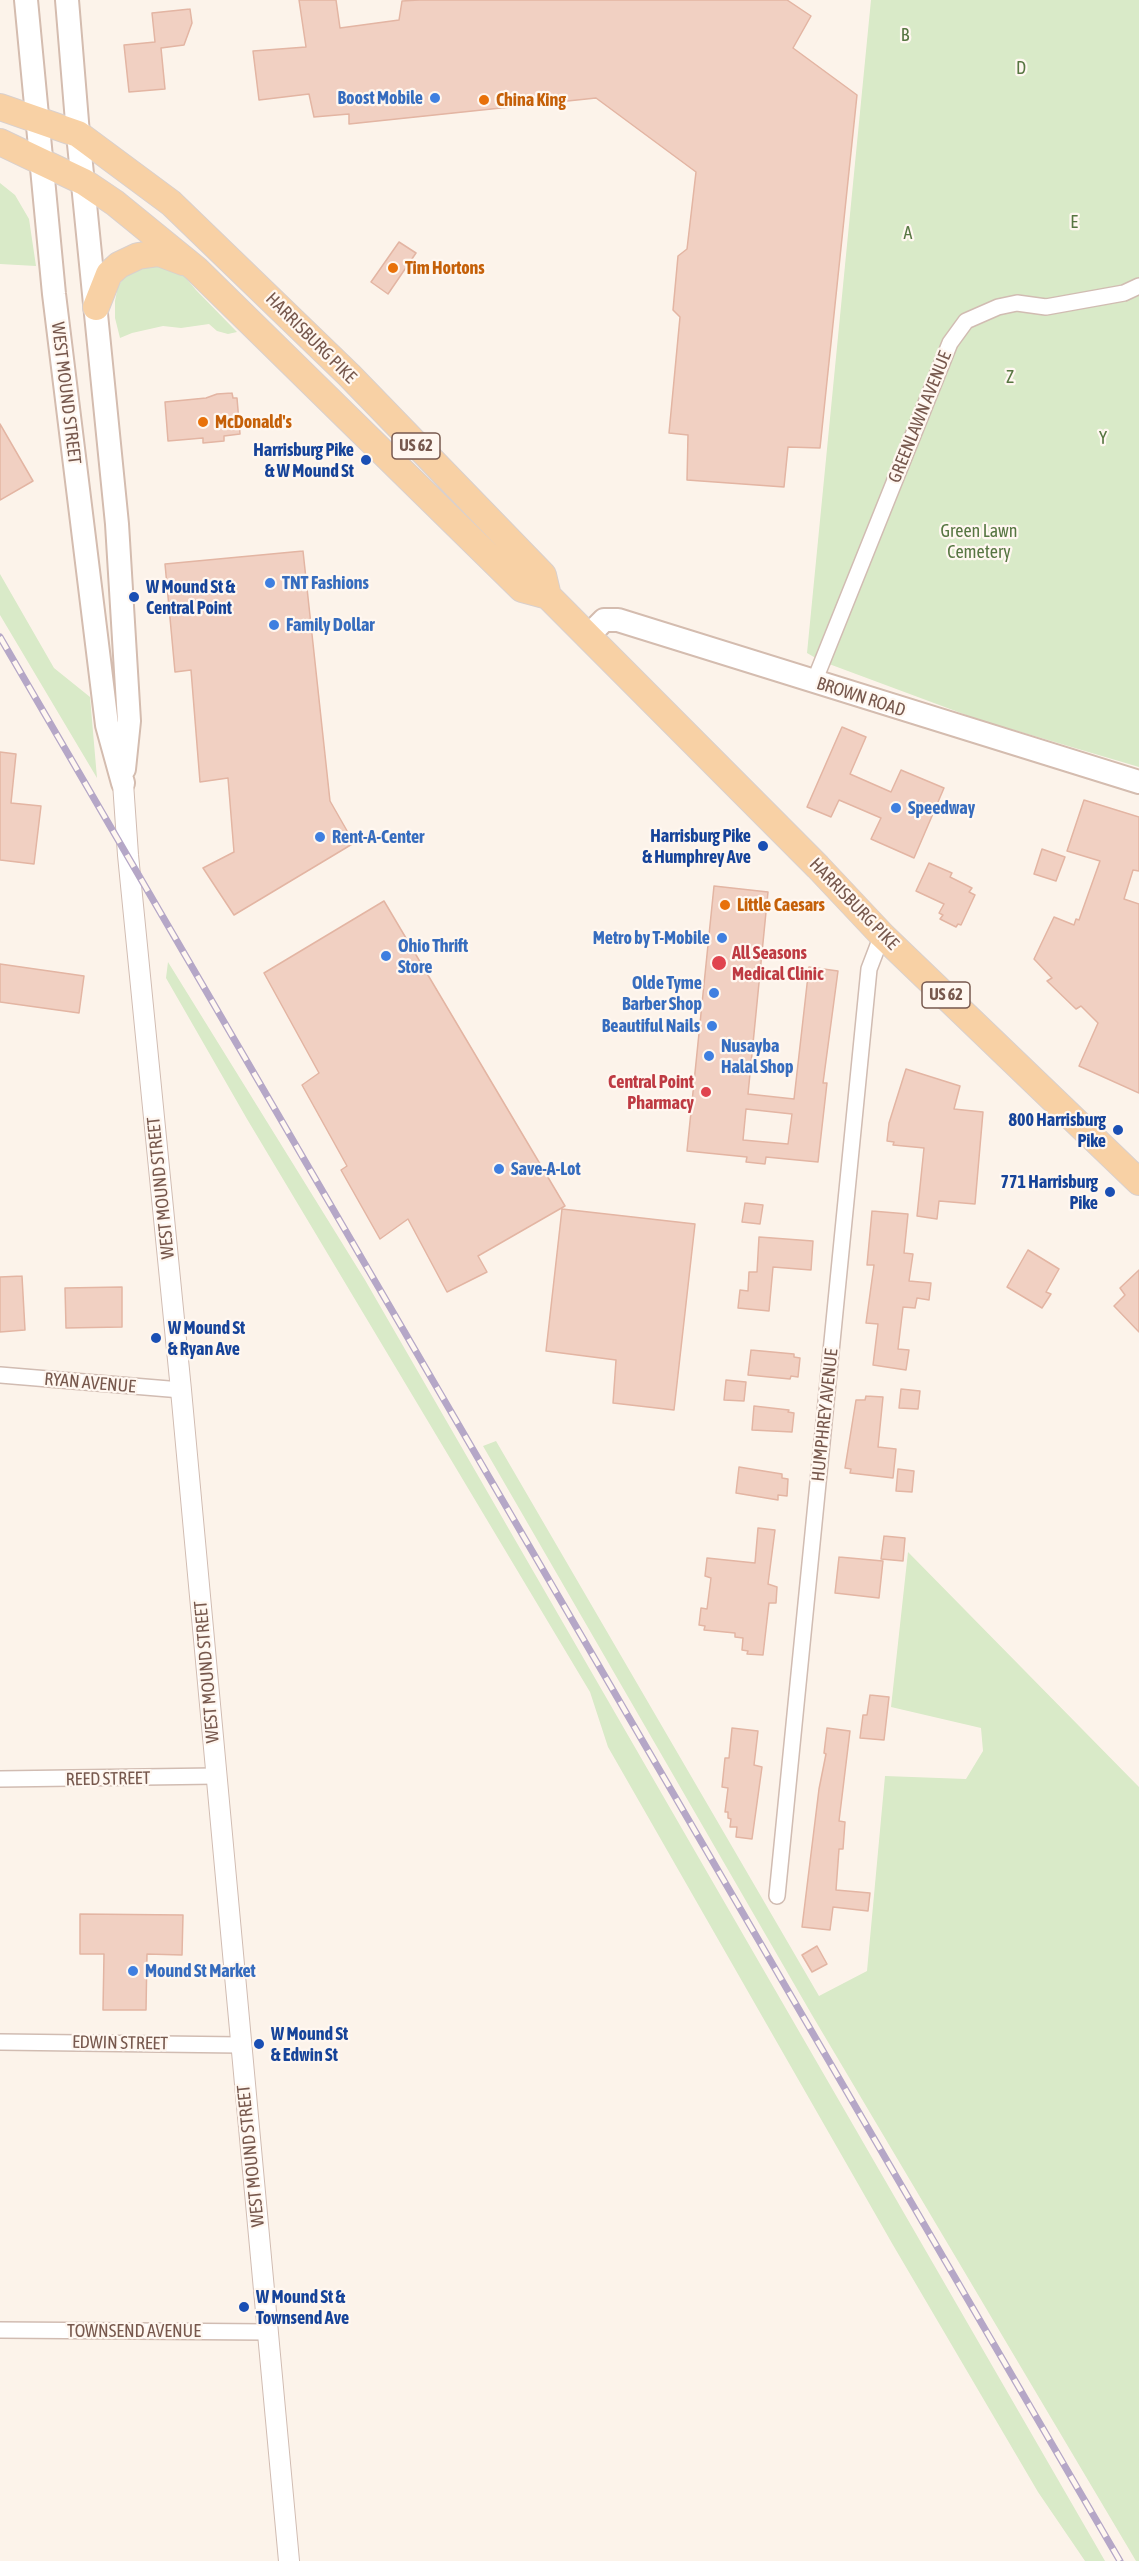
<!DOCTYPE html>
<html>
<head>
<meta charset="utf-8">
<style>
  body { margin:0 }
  canvas { display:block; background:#fcf3ea }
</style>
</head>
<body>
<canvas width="1139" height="2561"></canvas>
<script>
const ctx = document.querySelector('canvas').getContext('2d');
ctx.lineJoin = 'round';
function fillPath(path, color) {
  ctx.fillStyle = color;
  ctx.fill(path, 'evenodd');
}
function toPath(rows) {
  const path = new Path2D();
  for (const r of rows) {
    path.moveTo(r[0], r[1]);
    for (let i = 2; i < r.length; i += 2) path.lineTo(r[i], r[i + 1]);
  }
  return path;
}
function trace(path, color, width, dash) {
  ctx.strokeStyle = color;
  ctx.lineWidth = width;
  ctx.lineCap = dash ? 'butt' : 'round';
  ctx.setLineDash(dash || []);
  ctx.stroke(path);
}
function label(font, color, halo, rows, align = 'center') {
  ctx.font = font + ' "Asap Condensed",sans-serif';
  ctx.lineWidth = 4.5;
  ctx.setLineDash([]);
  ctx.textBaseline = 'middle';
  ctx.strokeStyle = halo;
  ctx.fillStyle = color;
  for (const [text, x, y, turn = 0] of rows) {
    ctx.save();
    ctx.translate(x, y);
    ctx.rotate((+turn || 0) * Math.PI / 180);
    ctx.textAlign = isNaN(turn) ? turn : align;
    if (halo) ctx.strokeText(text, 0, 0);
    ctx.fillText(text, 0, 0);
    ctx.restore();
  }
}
fillPath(toPath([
  [871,0,1139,0,1139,767,977,719,821,661,807,653],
  [0,183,15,195,29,219,36,266,0,264],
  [153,264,181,272,196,290,237,332,228,334,217,331,209,324,181,328,163,326,132,333,120,338,115,318,115,301,118,286,128,272],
  [0,574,54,668,90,697,97,778,0,615],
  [168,962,365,1280,1105,2561,1085,2561,1038,2492,893,2245,608,1747,590,1692,247,1119,166,978],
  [496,1441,819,1996,867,1971,885,1776,966,1779,983,1751,981,1728,891,1707,908,1552,1139,1787,1139,2561,1136,2561,812,2015,483,1446]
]), '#d9eac8');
const building = toPath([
  [299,0,336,0,340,28,399,20,402,1,419,0,787,0,811,16,793,48,857,95,820,448,788,447,784,487,687,480,688,435,669,433,680,317,673,310,678,256,687,249,696,172,596,98,349,124,349,114,314,117,309,94,259,100,253,51,306,47,299,0],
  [190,9,192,23,184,45,161,48,165,89,129,92,124,45,155,42,152,13,190,9],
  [399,242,416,253,388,294,371,282,399,242],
  [232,393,233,398,237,398,240,434,224,436,224,441,203,443,203,438,168,441,165,402,206,398,217,394,232,393],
  [0,424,33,481,0,500,0,424],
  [303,551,330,801,354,843,234,915,203,868,234,852,228,778,200,782,191,670,175,672,165,564,303,551],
  [842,727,866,737,850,774,891,792,901,770,944,788,914,858,871,839,881,818,839,800,831,817,807,807,842,727],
  [0,752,16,754,11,803,41,806,34,864,0,860,0,752],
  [1084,800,1139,817,1139,871,1133,870,1124,899,1139,904,1139,1093,1079,1066,1098,1023,1081,1006,1076,1009,1047,981,1052,978,1034,959,1054,917,1074,925,1076,919,1079,920,1100,861,1067,851,1084,800],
  [1042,849,1065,857,1056,881,1034,874,1042,849],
  [929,863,952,873,950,877,972,888,969,892,975,895,961,925,958,924,956,927,940,919,943,915,939,913,944,904,916,891,929,863],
  [714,886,768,892,748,1094,794,1099,809,967,838,971,823,1083,827,1083,818,1162,766,1157,765,1164,746,1162,747,1157,687,1151,714,886],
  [746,1109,792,1114,788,1144,743,1140,746,1109],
  [384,901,565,1206,478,1256,487,1272,447,1292,408,1219,380,1239,341,1170,347,1166,302,1085,319,1073,264,973,384,901],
  [0,964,84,976,79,1013,0,1002,0,964],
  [906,1069,960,1086,954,1109,983,1112,975,1204,939,1201,937,1219,917,1216,924,1148,893,1145,894,1142,887,1141,889,1123,906,1069],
  [745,1203,763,1205,760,1224,742,1222,745,1203],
  [562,1209,695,1224,674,1410,613,1403,616,1360,546,1351,562,1209],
  [872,1211,908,1214,904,1253,913,1254,909,1281,931,1283,929,1300,917,1298,915,1308,903,1307,898,1349,909,1350,906,1370,873,1365,878,1324,866,1323,874,1265,867,1265,872,1211],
  [759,1237,813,1241,811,1270,773,1267,769,1311,738,1308,740,1290,748,1291,749,1272,757,1272,759,1237],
  [1028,1250,1059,1269,1046,1292,1051,1294,1042,1308,1007,1287,1028,1250],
  [1139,1270,1139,1332,1114,1306,1125,1295,1120,1288,1139,1270],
  [22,1276,25,1330,0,1332,0,1277,22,1276],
  [122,1287,122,1327,66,1328,65,1288,122,1287],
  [751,1350,794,1354,794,1357,800,1358,798,1377,791,1376,790,1379,748,1375,751,1350],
  [726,1380,746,1382,744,1401,724,1400,726,1380],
  [901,1389,920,1391,918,1409,899,1408,901,1389],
  [866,1396,883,1397,878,1447,896,1449,893,1478,850,1473,851,1469,845,1468,856,1400,865,1400,866,1396],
  [754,1406,789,1410,788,1412,794,1413,792,1432,752,1430,754,1406],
  [739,1467,782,1474,782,1478,788,1479,787,1496,778,1495,778,1500,736,1493,739,1467],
  [898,1469,914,1471,912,1492,896,1491,898,1469],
  [758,1528,775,1530,768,1584,777,1587,776,1603,769,1603,763,1655,747,1654,748,1651,742,1650,743,1638,735,1637,735,1633,704,1630,705,1626,699,1625,701,1608,707,1609,711,1578,705,1576,707,1558,755,1563,758,1528],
  [884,1536,905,1538,903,1561,881,1559,884,1536],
  [839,1557,883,1561,879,1598,835,1593,839,1557],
  [870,1695,889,1697,884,1740,860,1738,863,1715,867,1715,870,1695],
  [732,1728,758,1731,754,1765,762,1767,752,1839,736,1837,737,1827,730,1827,731,1819,728,1818,728,1812,725,1812,728,1788,722,1787,725,1758,729,1758,732,1728],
  [827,1728,850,1731,839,1821,845,1822,843,1849,839,1849,836,1890,870,1893,868,1911,833,1907,830,1930,802,1927,819,1789,826,1754,824,1753,827,1728],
  [80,1914,183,1915,182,1955,147,1954,146,2010,103,2010,104,1954,80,1954,80,1914],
  [817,1946,827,1964,812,1972,802,1955,817,1946]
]);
fillPath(building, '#f1d0c2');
trace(building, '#e3b5a3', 1.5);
const minor = toPath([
  [814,682,950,343,966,321,998,307,1017,303,1046,307,1124,293,1139,286],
  [0,1375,181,1390],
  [0,1779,216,1776],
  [777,1896,869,969,882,935],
  [0,2042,240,2045],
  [0,2330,268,2332]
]);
const tertiary = toPath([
  [123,783,128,855,181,1390,289,2561]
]);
const secondary = toPath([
  [26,0,54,294,107,725,123,783],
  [67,0,78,134,117,524,129,721,124,769],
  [589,635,604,620,618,620,1139,782]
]);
const primary = toPath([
  [0,107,78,134,171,203,349,375,543,575,548,596],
  [0,142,84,182,115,203,196,269,522,589,548,596,818,867,882,935,1139,1182],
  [96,307,109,274,119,265,138,256,159,253,183,262]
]);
trace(minor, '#d1bcb2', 18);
trace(tertiary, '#d1bcb2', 22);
trace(secondary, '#d4bcaf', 26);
trace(primary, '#d9d0cd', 28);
trace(minor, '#fff', 15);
trace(tertiary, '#fff', 20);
trace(secondary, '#fff', 22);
trace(primary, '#f8d1a5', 26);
const rail = toPath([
  [0,637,1120,2561]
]);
trace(rail, '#b5a7c7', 7);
trace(rail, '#fff7f0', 4.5, [14]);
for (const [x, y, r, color] of [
  [435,98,6,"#3f7fe0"],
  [484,100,6,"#e8710a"],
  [393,268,6,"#e8710a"],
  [203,422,6,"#e8710a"],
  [366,460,6,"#1a4fb4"],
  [270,583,6,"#3f7fe0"],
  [134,597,6,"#1a4fb4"],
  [274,625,6,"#3f7fe0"],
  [896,808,6,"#3f7fe0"],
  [320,837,6,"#3f7fe0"],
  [763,846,6,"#1a4fb4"],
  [725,905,6,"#e8710a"],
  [722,938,6,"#3f7fe0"],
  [386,956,6,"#3f7fe0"],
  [719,963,8,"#e0444e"],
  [714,993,6,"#3f7fe0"],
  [712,1026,6,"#3f7fe0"],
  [709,1056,6,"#3f7fe0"],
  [706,1092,6,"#e0444e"],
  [1118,1130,6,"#1a4fb4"],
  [499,1169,6,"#3f7fe0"],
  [1110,1192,6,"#1a4fb4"],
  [156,1338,6,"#1a4fb4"],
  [133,1971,6,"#3f7fe0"],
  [259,2044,6,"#1a4fb4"],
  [244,2307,6,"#1a4fb4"]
]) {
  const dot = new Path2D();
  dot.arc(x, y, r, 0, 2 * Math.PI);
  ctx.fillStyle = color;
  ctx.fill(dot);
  trace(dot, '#fff7f0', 2);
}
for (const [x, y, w] of [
  [416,446,48],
  [946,995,48]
]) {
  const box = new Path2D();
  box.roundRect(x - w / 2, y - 13, w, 26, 4.5);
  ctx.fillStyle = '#fff7f0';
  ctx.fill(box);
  trace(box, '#77584d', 1.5);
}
label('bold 16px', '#77584d', null, [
  ["US 62",416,446],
  ["US 62",946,995]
]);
label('18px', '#577642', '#fff7f0', [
  ["B",905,35],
  ["D",1021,68],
  ["E",1074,222],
  ["A",908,233],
  ["Z",1010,377],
  ["Y",1103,438],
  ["Green Lawn",979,531],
  ["Cemetery",979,552]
]);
label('bold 18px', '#366cbe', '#fff7f0', [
  ["Boost Mobile",423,98,"right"],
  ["TNT Fashions",282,583],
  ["Family Dollar",286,625],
  ["Speedway",908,808],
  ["Rent-A-Center",332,837],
  ["Metro by T-Mobile",710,938,"right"],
  ["Ohio Thrift",398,946],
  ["Store",398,967],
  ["Olde Tyme",702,983,"right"],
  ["Barber Shop",702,1004,"right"],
  ["Beautiful Nails",700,1026,"right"],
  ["Nusayba",721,1046],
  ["Halal Shop",721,1067],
  ["Save-A-Lot",511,1169],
  ["Mound St Market",145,1971]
], 'left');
label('bold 18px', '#c56008', '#fff7f0', [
  ["China King",496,100],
  ["Tim Hortons",405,268],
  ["McDonald's",215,422],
  ["Little Caesars",737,905]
], 'left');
label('18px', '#77584d', '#fff7f0', [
  ["HARRISBURG PIKE",311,338,45],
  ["WEST MOUND STREET",66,393,83],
  ["GREENLAWN AVENUE",920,417,-68],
  ["BROWN ROAD",861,697,18],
  ["HARRISBURG PIKE",854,904,46],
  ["WEST MOUND STREET",161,1188,-96],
  ["RYAN AVENUE",90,1383,5],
  ["HUMPHREY AVENUE",825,1415,-84],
  ["WEST MOUND STREET",207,1672,-95],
  ["REED STREET",108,1779,-1],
  ["EDWIN STREET",120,2043,1],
  ["WEST MOUND STREET",251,2156,-96],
  ["TOWNSEND AVENUE",134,2331]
]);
label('bold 18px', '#164399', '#fff7f0', [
  ["Harrisburg Pike",354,450],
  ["& W Mound St",354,471],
  ["W Mound St &",146,587,"left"],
  ["Central Point",146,608,"left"],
  ["Harrisburg Pike",751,836],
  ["& Humphrey Ave",751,857],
  ["800 Harrisburg",1106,1120],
  ["Pike",1106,1141],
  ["771 Harrisburg",1098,1182],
  ["Pike",1098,1203],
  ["W Mound St",168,1328,"left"],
  ["& Ryan Ave",168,1349,"left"],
  ["W Mound St",271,2034,"left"],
  ["& Edwin St",271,2055,"left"],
  ["W Mound St &",256,2297,"left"],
  ["Townsend Ave",256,2318,"left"]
], 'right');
label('bold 18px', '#be3a42', '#fff7f0', [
  ["All Seasons",732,953],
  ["Medical Clinic",732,974],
  ["Central Point",694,1082,"right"],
  ["Pharmacy",694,1103,"right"]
], 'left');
</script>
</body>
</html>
